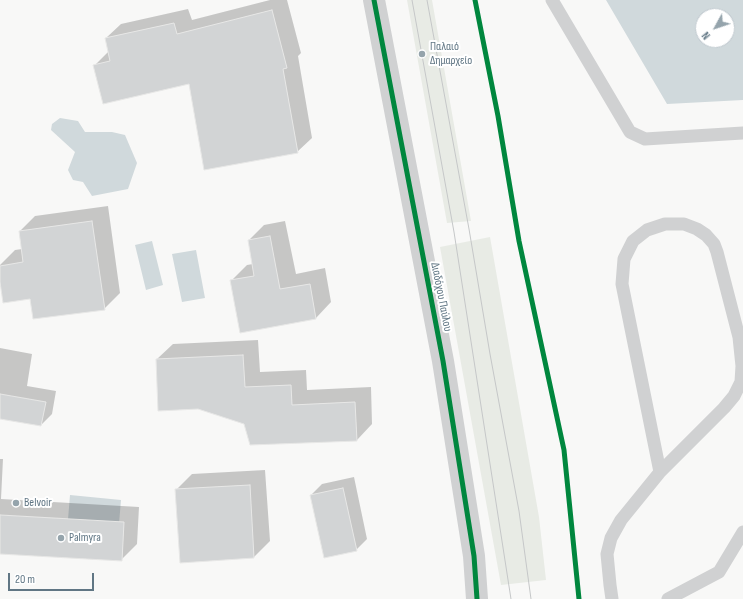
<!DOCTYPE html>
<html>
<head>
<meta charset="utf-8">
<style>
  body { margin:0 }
  #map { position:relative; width:743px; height:599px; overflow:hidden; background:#f8f8f7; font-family:"Sofia Sans Condensed",sans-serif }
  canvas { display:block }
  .north { position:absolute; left:695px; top:8px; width:40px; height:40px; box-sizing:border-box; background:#fff; border:1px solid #bfc8ce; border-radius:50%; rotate:230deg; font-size:11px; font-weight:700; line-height:16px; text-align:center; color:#607684 }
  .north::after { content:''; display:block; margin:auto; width:14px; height:18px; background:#95a4ac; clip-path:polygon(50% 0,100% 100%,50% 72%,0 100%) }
  .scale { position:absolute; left:8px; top:573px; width:86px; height:18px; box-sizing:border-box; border:2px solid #607684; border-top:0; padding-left:5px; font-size:12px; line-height:14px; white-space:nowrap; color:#607684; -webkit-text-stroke:3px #fff; paint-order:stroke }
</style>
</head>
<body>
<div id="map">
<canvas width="743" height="599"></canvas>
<div class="north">N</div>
<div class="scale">20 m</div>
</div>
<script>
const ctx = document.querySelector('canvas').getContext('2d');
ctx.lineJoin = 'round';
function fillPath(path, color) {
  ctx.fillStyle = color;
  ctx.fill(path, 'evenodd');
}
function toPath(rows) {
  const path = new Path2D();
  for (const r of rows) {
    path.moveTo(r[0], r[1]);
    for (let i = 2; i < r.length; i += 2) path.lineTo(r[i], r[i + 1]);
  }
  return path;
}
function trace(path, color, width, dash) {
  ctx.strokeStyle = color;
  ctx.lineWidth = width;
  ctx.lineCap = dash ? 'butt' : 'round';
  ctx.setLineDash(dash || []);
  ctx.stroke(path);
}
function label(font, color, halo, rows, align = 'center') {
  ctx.font = font + ' "Sofia Sans Condensed",sans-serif';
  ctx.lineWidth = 4;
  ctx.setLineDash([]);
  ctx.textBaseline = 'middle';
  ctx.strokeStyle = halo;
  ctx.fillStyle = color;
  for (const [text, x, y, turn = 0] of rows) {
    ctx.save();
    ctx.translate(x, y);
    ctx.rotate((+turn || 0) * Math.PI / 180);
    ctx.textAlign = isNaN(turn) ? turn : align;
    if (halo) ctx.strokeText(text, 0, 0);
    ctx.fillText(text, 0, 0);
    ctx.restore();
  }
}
fillPath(toPath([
  [407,0,432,0,471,221,447,223],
  [490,237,539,517,546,580,501,585,440,247]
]), '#e8ebe5');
fillPath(toPath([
  [606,0,743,0,743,100,667,104],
  [703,16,727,16,727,40,703,40],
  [60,118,78,121,85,132,112,132,125,135,137,163,128,189,92,196,83,182,73,180,68,170,75,152,51,130,52,124],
  [152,241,163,285,146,290,135,245],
  [196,250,205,298,182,302,172,254],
  [70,495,121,500,119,524,68,519]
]), '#d0d9dc');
fillPath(toPath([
  [270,0,287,0,301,53,298,56,312,138,297,152,190,83,95,65,109,51,106,38,121,24,188,9,192,20],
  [108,206,120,293,104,309,31,298,0,274,0,265,15,250,22,249,20,231,35,216],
  [285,221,296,274,325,268,331,302,316,318,231,281,247,265,253,264,249,240,264,225],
  [258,340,260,372,306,370,307,390,371,387,372,424,357,440,245,423,157,359,173,344],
  [0,348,32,354,27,386,56,391,52,414,41,425,0,418],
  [0,459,3,459,1,499,139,507,137,544,121,560,0,553],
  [265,470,270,541,254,557,176,490,192,474],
  [354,477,367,539,356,550,311,495,322,484]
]), '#0003');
const building = toPath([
  [272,10,287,68,283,69,298,153,204,170,189,84,103,104,93,65,110,61,105,38,174,23,177,34,272,10],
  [92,221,105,310,33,319,30,299,3,303,0,282,0,266,23,262,19,231,92,221],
  [270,236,280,289,310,284,316,319,240,333,230,280,254,276,248,240,270,236],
  [243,355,245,387,291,385,292,405,355,402,357,441,250,445,244,424,198,409,158,411,156,359,243,355],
  [0,394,46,402,41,426,0,419,0,394],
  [250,485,254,558,180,563,175,489,250,485],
  [343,488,357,551,324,558,310,495,343,488],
  [0,515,124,522,122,561,0,554,0,515]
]);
fillPath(building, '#d2d4d5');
trace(building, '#e7e7e6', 1);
trace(toPath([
  [552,0,630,132,645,139,743,133],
  [612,599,610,585,607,554,611,538,621,520,660,472,724,408,734,396,741,382,742,366,739,337,717,252,714,244,706,235,697,229,684,224,665,224,647,230,633,241,624,259,622,284,660,472],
  [668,599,719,572,743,532]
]), '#d0d1d2', 13);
trace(toPath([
  [374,0,443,361,474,556,477,599]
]), '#d0d1d2', 22);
trace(toPath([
  [412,0,454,232,511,599],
  [427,0,469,229,490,354,519,511,531,599]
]), '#c5c7c8', 1);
trace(toPath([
  [374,0,443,361,474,556,477,599],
  [475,0,498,116,519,241,564,450,579,599]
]), '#00873e', 5);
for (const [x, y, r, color] of [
  [422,54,4,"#95a4ac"],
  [16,503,4,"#95a4ac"],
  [61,538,4,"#95a4ac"]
]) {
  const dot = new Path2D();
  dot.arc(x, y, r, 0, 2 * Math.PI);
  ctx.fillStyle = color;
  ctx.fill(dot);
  trace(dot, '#fff', 1.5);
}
label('12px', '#607684', '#fff', [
  ["Παλαιό",430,47],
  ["Δημαρχείο",430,61],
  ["Belvoir",24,503],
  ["Palmyra",69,538]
], 'left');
label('12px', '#607684', '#fff', [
  ["Διαδόχου Παύλου",441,297,79]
]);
</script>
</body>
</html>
